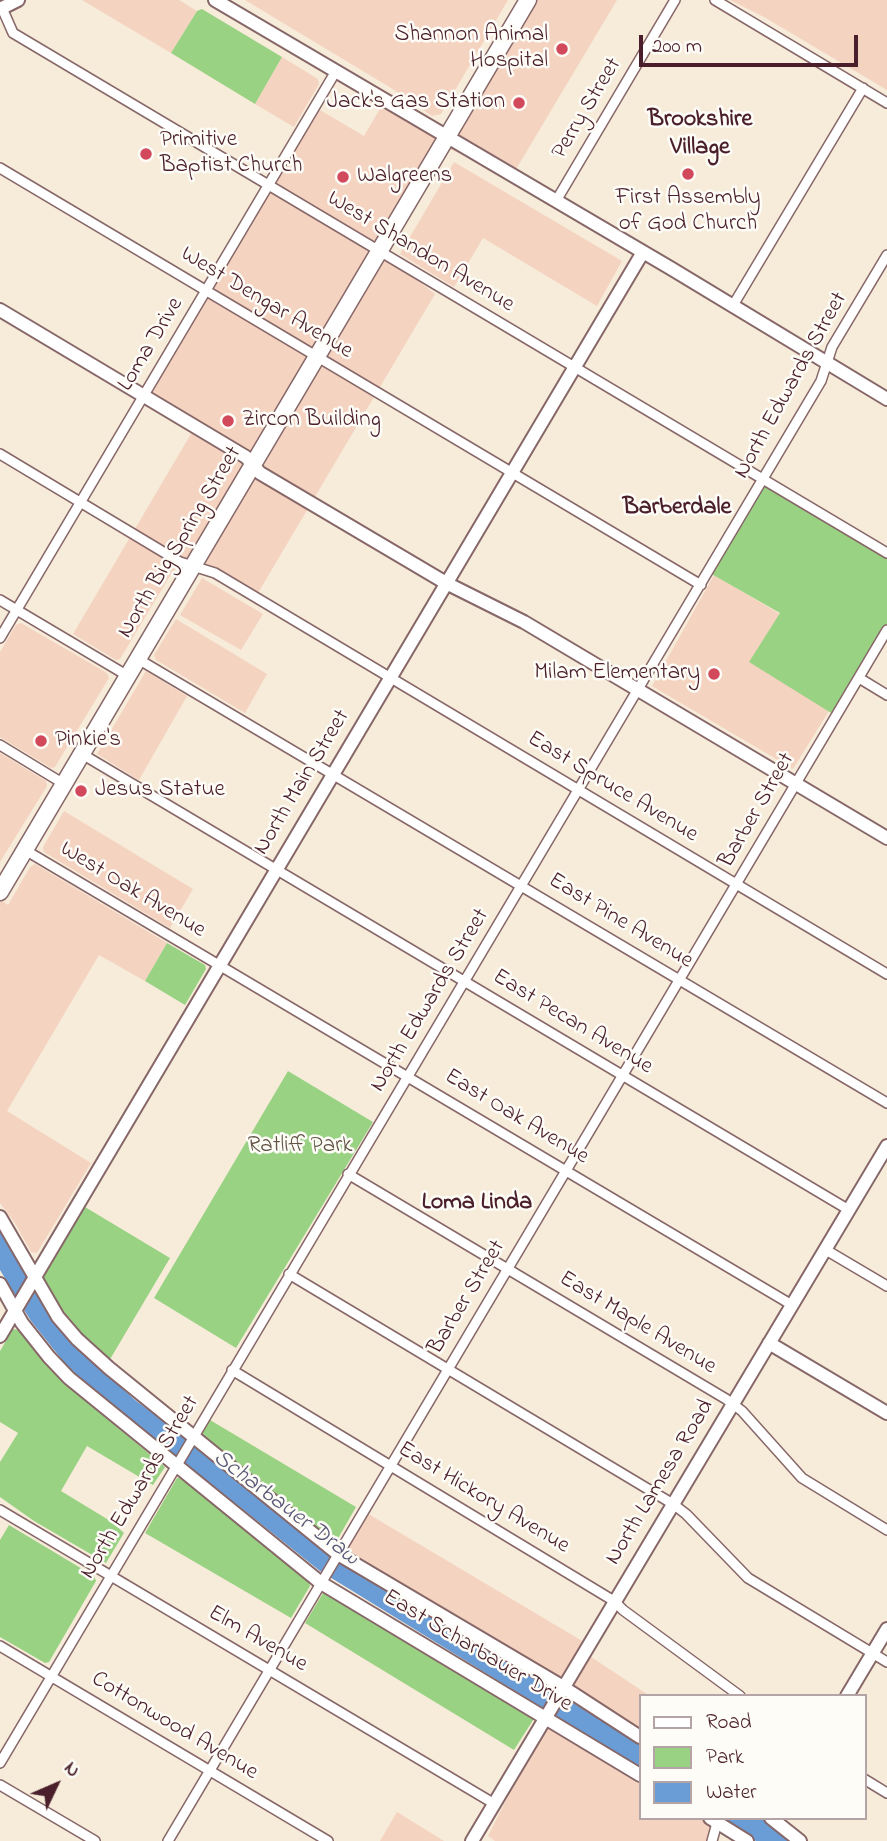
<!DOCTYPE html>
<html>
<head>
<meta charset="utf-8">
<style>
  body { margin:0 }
  #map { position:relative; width:887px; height:1841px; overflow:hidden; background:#f7ecda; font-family:"Indie Flower",sans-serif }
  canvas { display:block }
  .legend { position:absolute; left:639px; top:1694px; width:228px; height:126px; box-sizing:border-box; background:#fdfcf7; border:2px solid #b5a4a5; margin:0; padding:9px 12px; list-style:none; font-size:21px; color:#4a1f2b }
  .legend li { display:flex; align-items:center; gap:14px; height:35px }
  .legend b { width:35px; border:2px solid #b5a4a5 }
  .north { position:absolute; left:21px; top:1750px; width:70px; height:70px; -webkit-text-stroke:5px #fdfcf7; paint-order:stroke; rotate:46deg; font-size:19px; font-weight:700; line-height:28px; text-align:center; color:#4a1f2b }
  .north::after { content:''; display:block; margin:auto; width:24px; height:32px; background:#4a1f2b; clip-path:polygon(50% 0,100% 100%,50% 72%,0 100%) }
  .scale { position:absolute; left:639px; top:35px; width:219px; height:32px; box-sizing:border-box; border:4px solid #4a1f2b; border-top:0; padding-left:9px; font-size:21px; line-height:24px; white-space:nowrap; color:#4a1f2b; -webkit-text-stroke:5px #fdfcf7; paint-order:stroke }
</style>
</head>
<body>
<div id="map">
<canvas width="887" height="1841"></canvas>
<ul class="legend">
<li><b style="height:9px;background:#fff"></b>Road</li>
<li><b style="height:19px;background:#9ad284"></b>Park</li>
<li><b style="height:19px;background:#6a9cd5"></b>Water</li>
</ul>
<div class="north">N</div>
<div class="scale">200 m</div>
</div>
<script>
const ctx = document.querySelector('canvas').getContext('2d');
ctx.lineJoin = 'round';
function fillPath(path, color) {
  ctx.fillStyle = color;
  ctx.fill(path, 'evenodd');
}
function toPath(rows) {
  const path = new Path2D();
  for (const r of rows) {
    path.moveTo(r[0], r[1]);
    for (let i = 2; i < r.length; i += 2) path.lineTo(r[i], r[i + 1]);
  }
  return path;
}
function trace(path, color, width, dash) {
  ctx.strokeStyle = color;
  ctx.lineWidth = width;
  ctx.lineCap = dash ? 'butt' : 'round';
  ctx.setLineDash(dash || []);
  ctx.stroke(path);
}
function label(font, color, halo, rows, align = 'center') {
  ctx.font = font + ' "Indie Flower",sans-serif';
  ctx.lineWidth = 5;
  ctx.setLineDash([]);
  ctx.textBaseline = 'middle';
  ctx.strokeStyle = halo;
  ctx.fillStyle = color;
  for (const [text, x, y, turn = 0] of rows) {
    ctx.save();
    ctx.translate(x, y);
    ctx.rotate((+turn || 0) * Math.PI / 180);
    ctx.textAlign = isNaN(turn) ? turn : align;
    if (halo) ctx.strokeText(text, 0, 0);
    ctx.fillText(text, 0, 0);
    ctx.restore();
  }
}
fillPath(toPath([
  [82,0,179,0,197,11,171,53],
  [245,0,508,0,441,114,432,116,391,88],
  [529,0,617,0,512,176,447,148,379,251,435,294,255,598,193,562,173,571,120,659,116,660,73,634,195,427,144,396,315,107,364,136,385,100,447,137],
  [730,0,887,0,887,90,764,17],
  [282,57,318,79,319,84,294,127,255,104],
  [454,162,622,261,597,306,483,238,454,287,400,254],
  [714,575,780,614,750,662,829,711,793,769,652,686],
  [202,578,263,614,241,650,180,615],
  [176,619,267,674,245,713,156,660,154,655],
  [21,623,107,673,109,678,55,767,51,768,0,737,0,652,16,625],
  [146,671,187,696,139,780,97,754],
  [0,753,46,781,47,786,0,862],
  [64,811,193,889,170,928,44,852,43,847],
  [35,864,167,943,145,981,99,955,7,1111,91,1163,37,1253,31,1252,15,1223,0,1203,0,899,8,905,30,867],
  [365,1512,589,1645,585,1653,650,1696,640,1696,640,1818,714,1818,709,1841,495,1841,488,1836,554,1705,330,1569],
  [397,1812,444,1841,380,1841]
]), '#f4d3c0');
fillPath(toPath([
  [202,9,282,57,255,104,171,53,197,11],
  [763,480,887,553,887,631,836,716,749,662,780,613,708,572],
  [167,943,205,965,206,969,185,1005,145,981],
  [288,1071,373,1122,236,1348,154,1298],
  [85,1207,170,1258,109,1361,79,1334,58,1307,41,1279],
  [13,1329,18,1330,47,1366,69,1387,165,1467,153,1485,87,1446,61,1491,112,1522,124,1533,106,1563,34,1521,0,1497,0,1462,18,1433,0,1422,0,1351],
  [210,1420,356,1507,336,1542,332,1543,203,1438,202,1433],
  [177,1478,181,1478,309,1583,310,1586,291,1618,145,1533],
  [9,1525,94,1576,96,1581,49,1662,45,1663,0,1637,0,1540],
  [329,1591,535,1717,514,1750,305,1623,323,1593]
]), '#9ad284');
fillPath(toPath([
  [0,1225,19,1257,24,1273,36,1293,70,1341,135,1400,197,1446,330,1554,640,1744,640,1768,320,1571,117,1409,67,1366,31,1321,0,1270],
  [720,1818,761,1818,780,1829,793,1841,756,1841]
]), '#6a9cd5');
const street = toPath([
  [715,0,887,103],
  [2,8,13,33,887,553],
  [0,168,701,585],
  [556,201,675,0],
  [732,307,863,88],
  [0,454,180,562,215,573,887,974],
  [0,600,128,676],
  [0,638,336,71],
  [138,659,887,1103],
  [859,678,887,695],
  [0,745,64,784],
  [82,754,849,1210],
  [25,850,792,1305],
  [348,1174,726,1399,742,1411,802,1478,887,1530],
  [826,1250,887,1286],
  [289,1274,673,1504,686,1514,748,1578,887,1662],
  [232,1370,614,1601,623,1610,740,1696],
  [0,1510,493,1803],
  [0,1646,328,1841],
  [0,1763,821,381,832,347,887,255],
  [864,1779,887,1793],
  [0,1785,95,1841],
  [168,1841,887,630],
  [712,1841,717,1823]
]);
const secondary = toPath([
  [215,0,672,269,887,399],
  [0,9,18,0],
  [0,310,246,457,260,473,446,583,524,622,887,838],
  [0,1217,58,1317,77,1339,109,1368,338,1554,563,1687,640,1737],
  [0,1284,22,1323,49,1357,69,1378,321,1583,640,1775],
  [0,1336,643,252],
  [769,1343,887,1413],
  [847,1696,887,1629],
  [710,1818,747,1841],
  [771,1818,800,1841],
  [472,1841,887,1146]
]);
const highway = toPath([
  [0,892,528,0]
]);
trace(street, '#876768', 12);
trace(secondary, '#876768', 16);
trace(highway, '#876768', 19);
trace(street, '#fff', 9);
trace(secondary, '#fff', 12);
trace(highway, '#fff', 16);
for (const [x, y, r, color] of [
  [562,49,7,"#d1495b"],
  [519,103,7,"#d1495b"],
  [146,154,7,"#d1495b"],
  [688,174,7,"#d1495b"],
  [343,177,7,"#d1495b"],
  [228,421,7,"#d1495b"],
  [714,674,7,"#d1495b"],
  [41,741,7,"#d1495b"],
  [81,791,7,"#d1495b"]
]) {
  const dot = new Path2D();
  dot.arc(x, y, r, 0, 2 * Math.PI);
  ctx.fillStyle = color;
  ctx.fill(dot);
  trace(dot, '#fdfcf7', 2.5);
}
label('23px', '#4a1f2b', '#fdfcf7', [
  ["Shannon Animal",548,36,"right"],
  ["Hospital",548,62,"right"],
  ["Jack's Gas Station",505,103,"right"],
  ["Primitive",160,141],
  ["Baptist Church",160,167],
  ["Walgreens",357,177],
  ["First Assembly",688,199,"center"],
  ["of God Church",688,225,"center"],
  ["Zircon Building",242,421],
  ["Milam Elementary",700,674,"right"],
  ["Pinkie's",55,741],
  ["Jesus Statue",95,791]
], 'left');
label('23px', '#4a1f2b', '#fdfcf7', [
  ["Perry Street",588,109,-59],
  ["West Shandon Avenue",420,253,31],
  ["West Dengar Avenue",266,304,31],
  ["Loma Drive",152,345,-59],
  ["North Edwards Street",792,386,-61],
  ["North Big Spring Street",181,543,-59],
  ["North Main Street",303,783,-59],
  ["East Spruce Avenue",612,788,31],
  ["Barber Street",758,811,-60],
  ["West Oak Avenue",132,891,31],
  ["East Pine Avenue",620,922,31],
  ["North Edwards Street",431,1001,-59],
  ["East Pecan Avenue",572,1023,31],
  ["East Oak Avenue",516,1118,31],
  ["Barber Street",468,1298,-59],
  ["East Maple Avenue",637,1324,31],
  ["North Lamesa Road",661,1483,-59],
  ["North Edwards Street",141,1488,-59],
  ["East Hickory Avenue",483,1499,31],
  ["Elm Avenue",257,1640,30],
  ["East Scharbauer Drive",477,1652,31],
  ["Cottonwood Avenue",174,1727,31]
]);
label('23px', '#625546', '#fdfcf7', [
  ["Ratliff Park",300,1147]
]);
label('bold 24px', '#4a1f2b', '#fdfcf7', [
  ["Brookshire",700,121],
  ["Village",700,149],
  ["Barberdale",677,509],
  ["Loma Linda",477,1204]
]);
label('italic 24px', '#585777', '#fdfcf7', [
  ["Scharbauer Draw",285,1509,37]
]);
</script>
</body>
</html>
